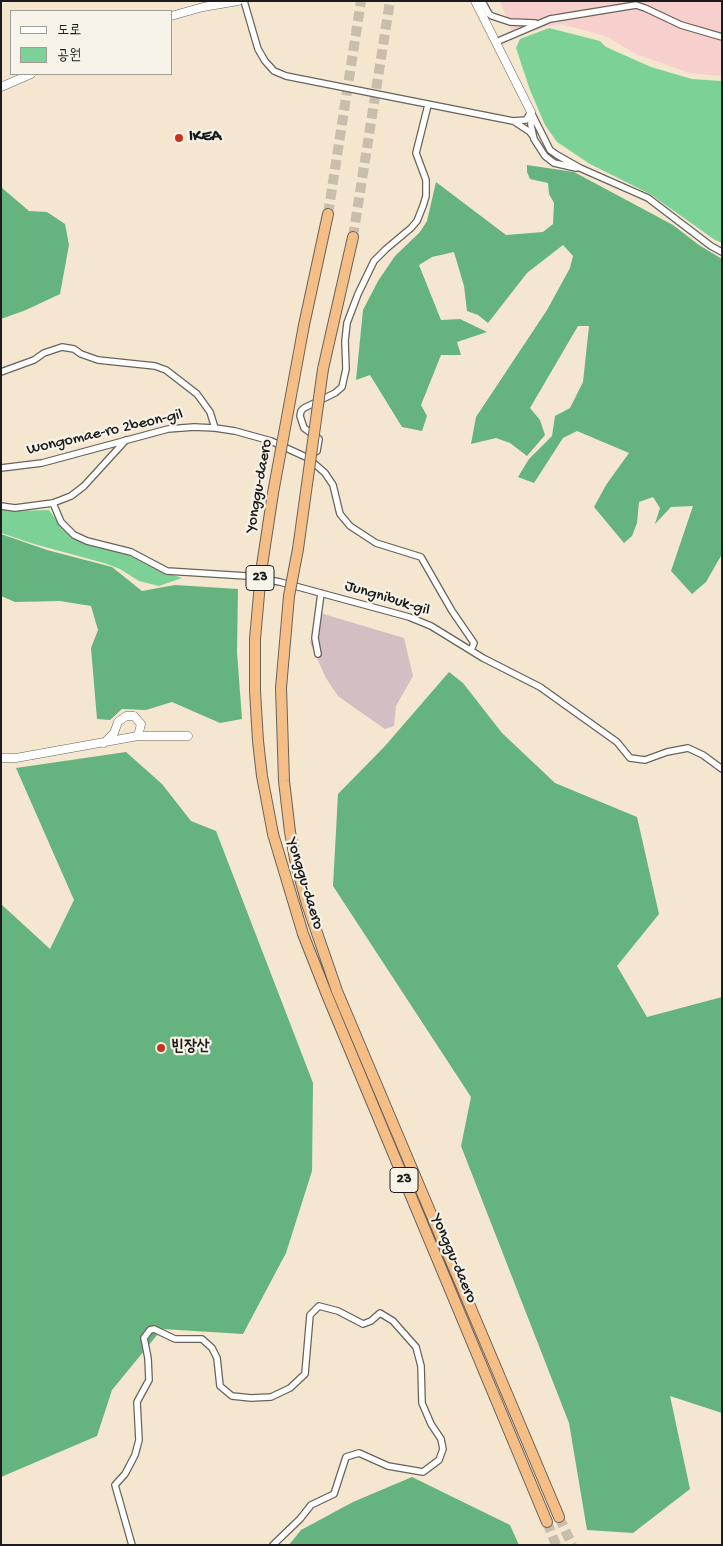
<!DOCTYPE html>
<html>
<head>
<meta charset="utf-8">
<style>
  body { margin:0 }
  #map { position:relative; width:723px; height:1546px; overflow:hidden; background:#f4e6cf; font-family:"Gochi Hand","Poor Story",sans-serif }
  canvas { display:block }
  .frame { position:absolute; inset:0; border:2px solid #1c1c1c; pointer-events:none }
  .legend { position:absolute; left:10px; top:10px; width:162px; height:65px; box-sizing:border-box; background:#f7f3e8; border:1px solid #9f9d96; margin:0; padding:6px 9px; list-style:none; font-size:15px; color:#1c1c1c }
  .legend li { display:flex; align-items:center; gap:10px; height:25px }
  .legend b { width:25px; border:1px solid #9f9d96 }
</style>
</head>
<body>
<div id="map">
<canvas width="723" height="1546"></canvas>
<div class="frame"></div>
<ul class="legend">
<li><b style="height:6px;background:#fff"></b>도로</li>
<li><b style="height:14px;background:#7cd296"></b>공원</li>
</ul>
</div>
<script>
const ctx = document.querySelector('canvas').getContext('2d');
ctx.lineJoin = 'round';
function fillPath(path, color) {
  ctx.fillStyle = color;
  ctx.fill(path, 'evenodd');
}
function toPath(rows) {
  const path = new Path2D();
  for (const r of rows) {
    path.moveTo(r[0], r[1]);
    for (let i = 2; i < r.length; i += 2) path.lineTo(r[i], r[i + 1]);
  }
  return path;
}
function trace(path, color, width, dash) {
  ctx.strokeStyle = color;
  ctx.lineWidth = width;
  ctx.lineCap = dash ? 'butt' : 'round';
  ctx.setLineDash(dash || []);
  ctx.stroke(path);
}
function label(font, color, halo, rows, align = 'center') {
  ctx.font = font + ' "Gochi Hand","Poor Story",sans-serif';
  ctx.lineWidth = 4.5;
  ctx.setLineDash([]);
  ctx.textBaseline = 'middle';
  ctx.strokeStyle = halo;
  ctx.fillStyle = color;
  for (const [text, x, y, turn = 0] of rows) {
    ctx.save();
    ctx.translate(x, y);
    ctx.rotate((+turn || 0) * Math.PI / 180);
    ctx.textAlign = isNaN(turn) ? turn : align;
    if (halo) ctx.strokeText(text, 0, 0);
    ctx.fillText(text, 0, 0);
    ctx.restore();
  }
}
fillPath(toPath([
  [500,1,722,1,722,76,689,73,634,53,606,36,561,24,548,26,514,38]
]), '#f7d0cd');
fillPath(toPath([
  [320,613,404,638,413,676,396,706,394,726,385,729,362,713,338,696,326,678,310,643]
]), '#d2bec3');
fillPath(toPath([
  [549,28,600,41,606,47,651,67,692,79,722,81,722,243,715,240,650,194,590,164,557,142,545,125,530,90,516,48,520,39],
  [1,509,15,511,49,510,57,521,76,539,124,553,153,568,182,578,159,586,139,581,120,569,104,563,34,544,1,533]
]), '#7cd296');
fillPath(toPath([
  [527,165,574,172,673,225,699,245,722,259,722,554,706,582,692,594,671,571,693,506,671,507,655,524,660,508,653,497,639,502,637,523,632,536,624,543,594,507,606,485,629,453,577,431,563,438,534,483,518,477,529,459,552,436,555,416,570,408,583,382,589,326,578,326,530,408,540,420,545,435,527,456,510,443,496,438,471,444,476,417,547,310,570,268,573,256,563,245,527,273,488,323,478,315,467,311,464,286,454,252,432,257,419,265,441,320,460,319,487,332,457,342,461,355,441,355,421,405,427,416,422,431,402,427,370,375,356,380,363,310,378,281,395,256,420,232,427,221,436,182,506,235,543,232,553,224,554,203,549,194,548,183,530,179,527,172],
  [1,187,29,211,47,212,65,224,69,245,60,294,26,310,1,319],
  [1,534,47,550,112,567,142,591,175,585,238,589,237,652,242,719,220,723,172,702,146,710,122,709,110,720,97,719,91,648,98,630,91,606,60,601,15,602,1,596],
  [449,672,463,683,502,733,555,783,637,817,659,914,617,966,647,1017,722,997,722,1413,670,1396,690,1489,633,1533,587,1530,569,1423,461,1146,471,1097,333,886,338,794,385,746],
  [126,752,162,784,191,821,216,831,313,1083,312,1171,286,1253,243,1334,162,1329,112,1390,97,1436,1,1477,1,904,50,949,74,900,16,768],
  [412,1477,510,1525,519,1545,289,1545,301,1530,353,1502]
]), '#65b47f');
trace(toPath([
  [328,214,361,1],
  [353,237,390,1],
  [559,1517,572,1545],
  [547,1522,556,1545]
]), '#c9beab', 10, [10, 5]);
const minor = toPath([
  [244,1,258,49,265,61,274,71,286,76,513,121,526,120,531,112],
  [482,1,489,14,492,16,510,22,535,23],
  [496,42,550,19,636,5,645,8,681,25,722,37],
  [531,112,550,150,557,155,580,168,648,198,711,246,722,252],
  [531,114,531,125,534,139,545,156,554,163,576,168],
  [515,122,530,132,533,136],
  [1,372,34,360,44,353,62,347,74,349,81,354,98,360,155,366,166,370,197,394,210,412,215,428],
  [311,455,317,451,319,439,304,428,300,416,301,411,304,408,335,393,342,387,346,369,345,341,347,323,358,294,374,261,386,249,411,228,417,221,423,206,426,196,426,180,416,153,428,105],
  [1,468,42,463,168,429,194,427,215,428,235,431,271,441,308,458,325,473,333,485,340,514,350,526,376,543,421,557,452,611,474,643,471,650],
  [53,503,61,522,74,535,87,541,131,552,167,571,247,576,280,582,409,617,431,626,483,658,540,687,617,742,630,758,645,760,667,752,688,748,703,755,722,769],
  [1,506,15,508,53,503,71,496,84,486,126,440],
  [318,654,315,638,321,593],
  [132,1545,115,1485,125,1474,135,1455,139,1440,137,1402,149,1380,148,1358,144,1338,150,1330,154,1329,175,1339,202,1339,212,1348,217,1358,220,1386,232,1396,251,1398,271,1397,290,1388,305,1374,310,1315,319,1306,338,1311,363,1324,371,1321,380,1313,393,1321,416,1347,421,1366,422,1403,431,1424,441,1439,443,1449,439,1460,423,1472,388,1466,359,1453,346,1457,334,1494,311,1505,300,1519,273,1545]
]);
const tertiary = toPath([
  [475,1,531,112],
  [171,16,203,7,238,1],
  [1,87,31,74],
  [104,743,114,733,118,722,126,716,134,716,141,724,138,736],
  [1,758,16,758,138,736,188,736]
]);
const trunk = toPath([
  [304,325,328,214],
  [323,369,353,237],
  [290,832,296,864,307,904,337,991,559,1517],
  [273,834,303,934,327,995,547,1522]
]);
trace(minor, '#68635b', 8);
trace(tertiary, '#68635b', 9);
trace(trunk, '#68635b', 12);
trace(minor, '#fff', 5.5);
trace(tertiary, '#fff', 8);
trace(trunk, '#f6be87', 10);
const trunkBridge = toPath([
  [290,832,284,781,281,688,289,596,298,549,323,369],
  [273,834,262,776,258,741,255,691,255,639,261,572,273,493,304,325]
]);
trace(trunkBridge, '#68635b', 12, []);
trace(trunkBridge, '#f6be87', 10);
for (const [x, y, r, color] of [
  [179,138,5,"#c8321e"],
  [161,1048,5,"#c8321e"]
]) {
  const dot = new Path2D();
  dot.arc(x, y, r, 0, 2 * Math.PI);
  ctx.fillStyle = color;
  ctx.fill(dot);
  trace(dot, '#f7f3e8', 2);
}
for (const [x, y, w] of [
  [260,578,28],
  [404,1180,28]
]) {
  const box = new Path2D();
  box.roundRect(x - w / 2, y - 12.5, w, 25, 4);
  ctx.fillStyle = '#f7f3e8';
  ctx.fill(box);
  trace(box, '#1c1c1c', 1);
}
label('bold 15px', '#1c1c1c', null, [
  ["23",260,578],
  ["23",404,1180]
]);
label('bold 16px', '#1c1c1c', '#f7f3e8', [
  ["IKEA",189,138],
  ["빈장산",171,1048]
], 'left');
label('16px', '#1c1c1c', '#f7f3e8', [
  ["Wongomae-ro 2beon-gil",105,433,-13],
  ["Yonggu-daero",260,486,-80],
  ["Jungnibuk-gil",387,599,17],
  ["Yonggu-daero",304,884,73],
  ["Yonggu-daero",453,1259,67]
]);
</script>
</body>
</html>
